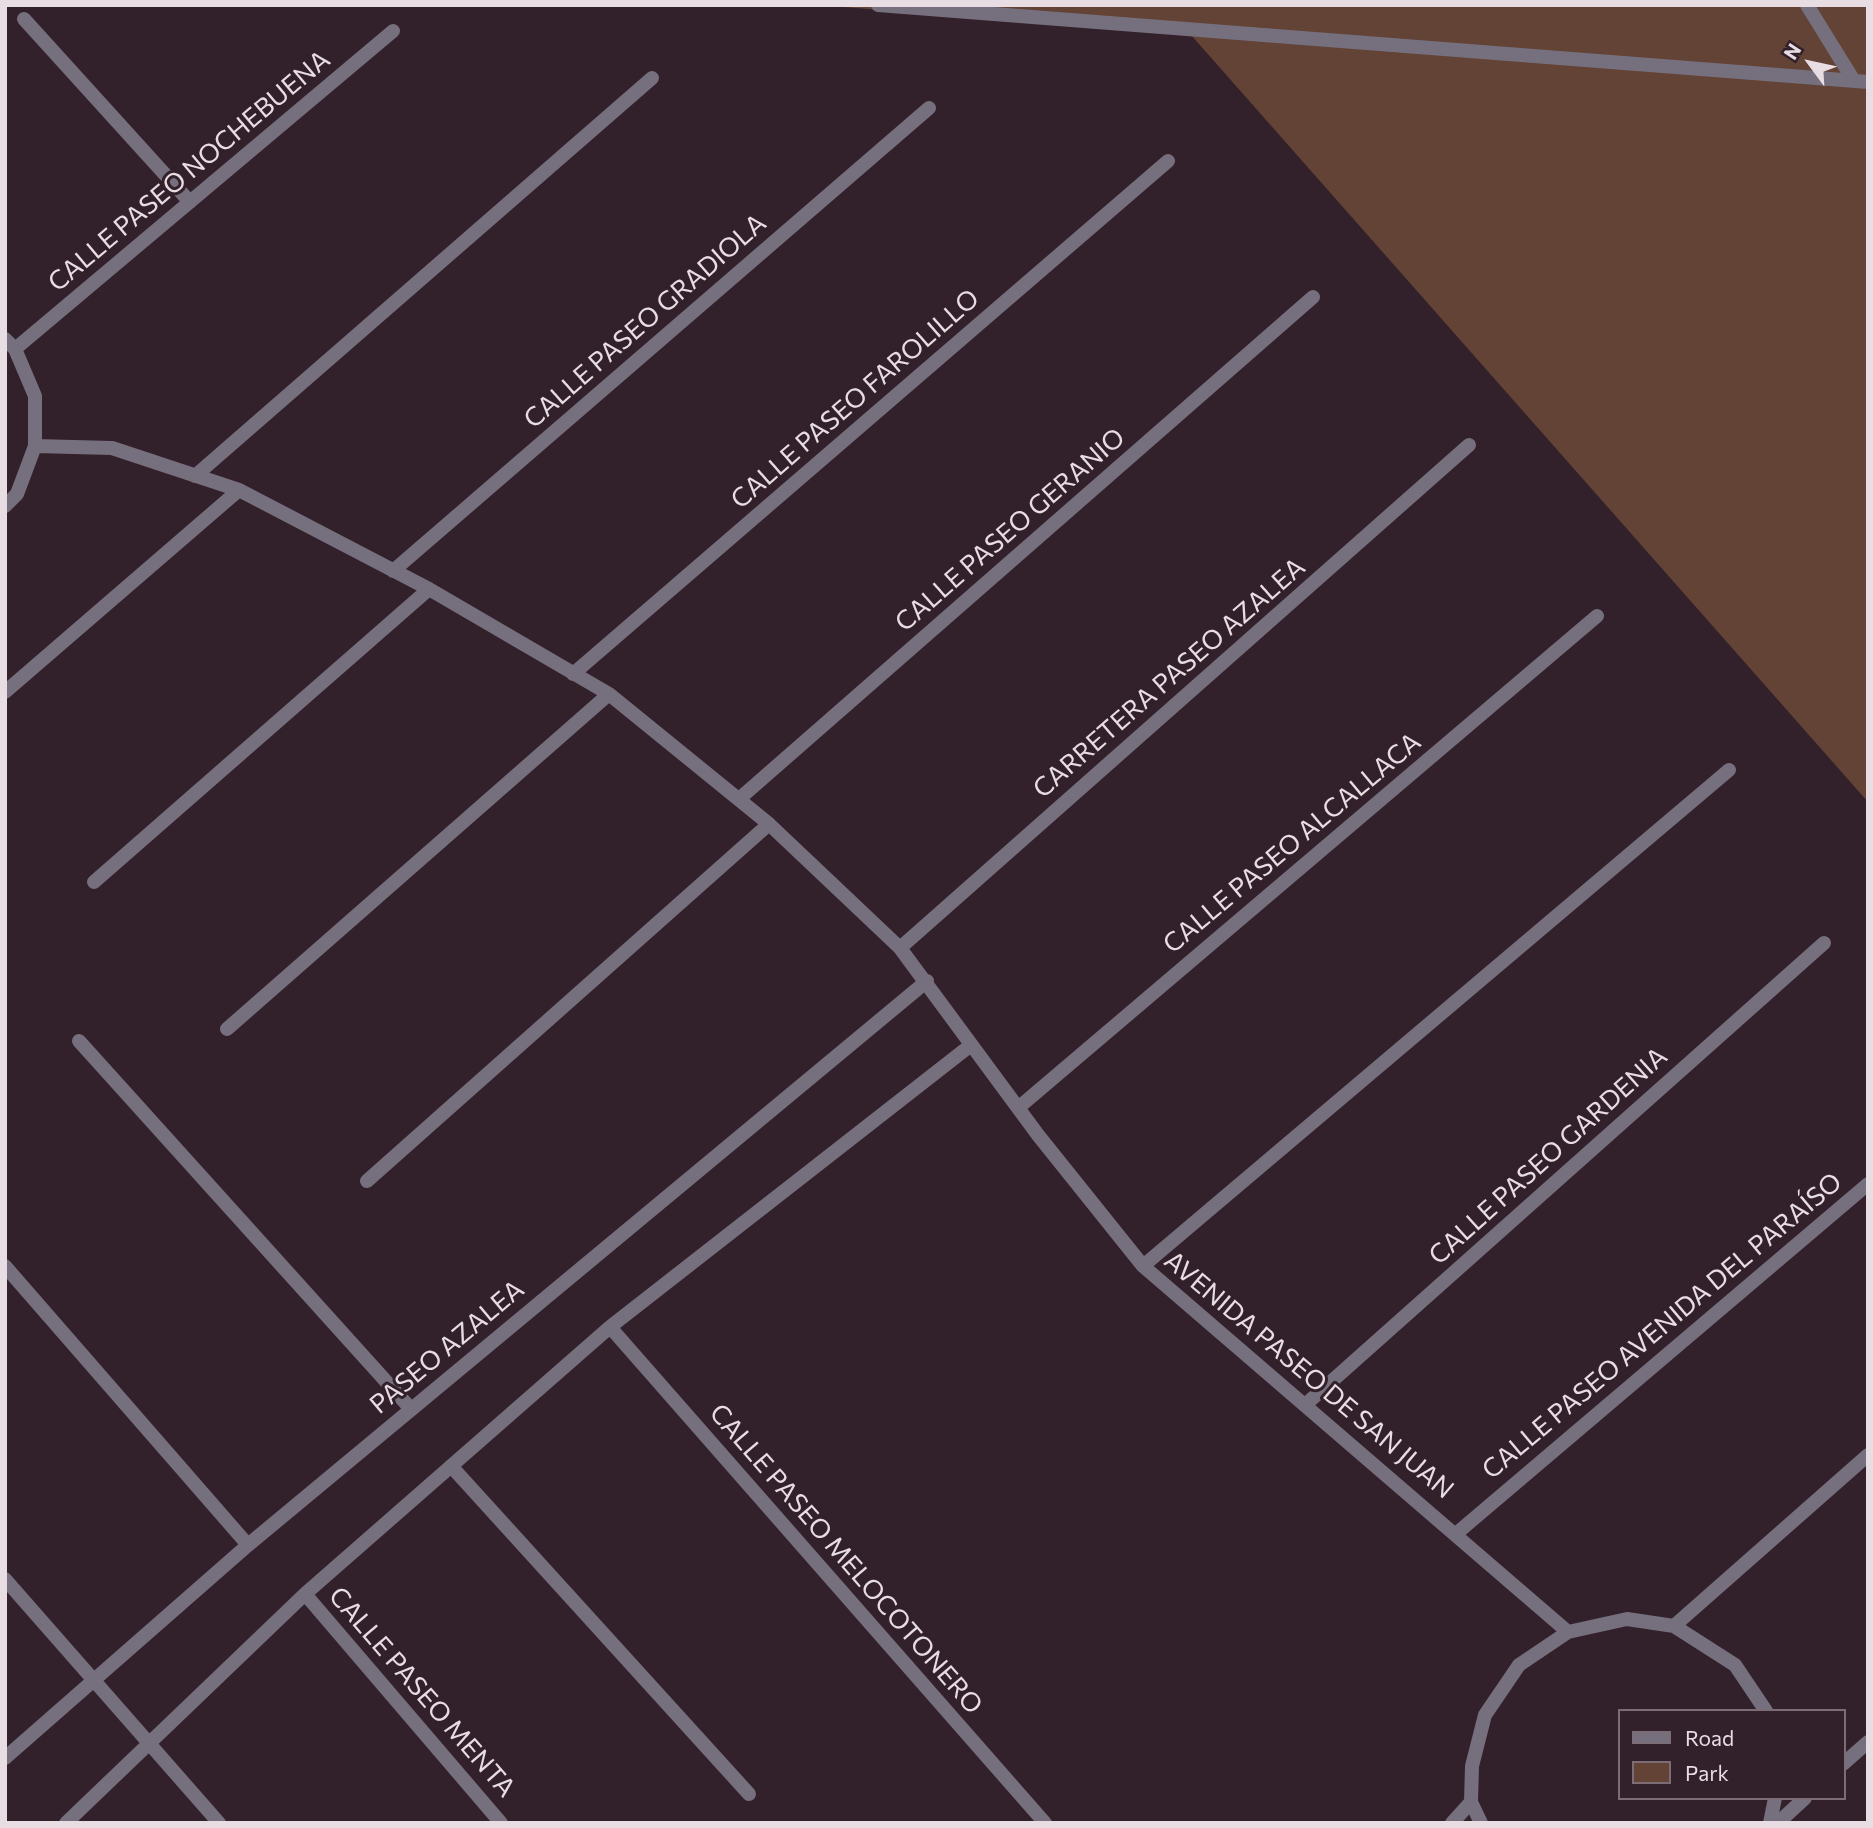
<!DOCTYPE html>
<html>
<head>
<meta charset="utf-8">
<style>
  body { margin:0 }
  #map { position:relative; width:1873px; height:1828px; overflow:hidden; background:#32202b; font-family:Commissioner,sans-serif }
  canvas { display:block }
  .frame { position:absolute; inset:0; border:7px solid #e9dde4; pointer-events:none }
  .legend { position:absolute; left:1618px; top:1709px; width:228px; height:91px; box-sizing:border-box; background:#32202b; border:2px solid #7b6c75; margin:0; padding:9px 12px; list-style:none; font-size:21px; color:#e9dde4 }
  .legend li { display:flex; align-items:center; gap:14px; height:35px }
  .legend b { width:35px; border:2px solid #7b6c75 }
  .north { position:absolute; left:1775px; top:28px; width:70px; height:70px; -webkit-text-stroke:5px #32202b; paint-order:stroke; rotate:303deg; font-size:19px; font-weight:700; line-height:28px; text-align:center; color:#e9dde4 }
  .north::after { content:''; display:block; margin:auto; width:24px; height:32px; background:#e9dde4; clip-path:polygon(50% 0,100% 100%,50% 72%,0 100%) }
</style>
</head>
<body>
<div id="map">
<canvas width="1873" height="1828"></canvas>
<div class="frame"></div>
<ul class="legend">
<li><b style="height:9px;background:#766f7d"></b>Road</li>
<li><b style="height:19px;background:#624335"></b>Park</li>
</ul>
<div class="north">N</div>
</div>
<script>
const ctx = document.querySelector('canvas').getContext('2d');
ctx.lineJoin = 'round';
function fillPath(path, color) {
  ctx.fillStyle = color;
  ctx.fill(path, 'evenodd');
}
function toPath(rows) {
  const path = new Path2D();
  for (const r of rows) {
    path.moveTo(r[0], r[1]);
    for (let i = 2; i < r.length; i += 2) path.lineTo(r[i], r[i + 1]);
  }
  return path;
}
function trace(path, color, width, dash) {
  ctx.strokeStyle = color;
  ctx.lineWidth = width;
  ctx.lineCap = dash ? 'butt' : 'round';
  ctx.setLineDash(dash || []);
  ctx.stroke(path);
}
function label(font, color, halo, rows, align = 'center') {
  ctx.font = font + ' Commissioner,sans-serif';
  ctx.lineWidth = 6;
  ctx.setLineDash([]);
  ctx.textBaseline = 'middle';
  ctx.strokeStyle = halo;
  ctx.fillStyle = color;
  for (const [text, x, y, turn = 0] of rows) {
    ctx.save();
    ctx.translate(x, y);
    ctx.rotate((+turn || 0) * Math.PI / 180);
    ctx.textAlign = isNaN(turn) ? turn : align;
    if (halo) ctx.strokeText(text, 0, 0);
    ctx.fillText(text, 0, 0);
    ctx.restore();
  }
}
fillPath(toPath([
  [819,5,1868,5,1868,802,1191,35]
]), '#624335');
trace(toPath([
  [878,5,1868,82],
  [1807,5,1854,81]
]), '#766f7d', 14);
trace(toPath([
  [24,19,190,202],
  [5,339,15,349,35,396,35,446,17,494,5,506],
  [15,349,393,31],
  [35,446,112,448,239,490,429,589,609,694,769,824,900,948,1038,1135,1143,1266,1568,1632],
  [195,476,652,78],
  [393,571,929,108],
  [573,674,1168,161],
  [5,692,239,490],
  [739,799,1313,297],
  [94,882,429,589],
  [900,948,1469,445],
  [227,1029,609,694],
  [79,1041,411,1409],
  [1018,1108,1597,616],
  [367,1181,769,824],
  [5,1266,248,1545],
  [1143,1266,1729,770],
  [610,1327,1045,1823],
  [1305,1405,1824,943],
  [451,1466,749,1794],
  [1457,1533,1868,1184],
  [5,1579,219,1823],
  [305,1594,501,1823],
  [1674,1626,1868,1455],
  [5,1758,248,1545,927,981],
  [1843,1764,1868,1742],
  [66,1823,305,1594,610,1327,971,1045],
  [1452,1823,1471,1802],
  [1481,1823,1471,1802,1472,1766,1485,1715,1519,1665,1568,1632,1627,1619,1674,1626,1735,1665,1766,1711],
  [1770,1823,1775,1798],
  [1778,1823,1805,1798]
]), '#766f7d', 14);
label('26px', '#e9dde4', '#32202b', [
  ["CALLE PASEO NOCHEBUENA",189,171,-40],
  ["CALLE PASEO GRADIOLA",645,321,-41],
  ["CALLE PASEO FAROLILLO",855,399,-41],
  ["CALLE PASEO GERANIO",1010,530,-41],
  ["CARRETERA PASEO AZALEA",1169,678,-41],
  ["CALLE PASEO ALCALLACA",1292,843,-40],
  ["CALLE PASEO GARDENIA",1548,1156,-42],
  ["CALLE PASEO AVENIDA DEL PARAÍSO",1662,1326,-40],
  ["PASEO AZALEA",447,1347,-40],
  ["AVENIDA PASEO DE SAN JUAN",1309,1375,40],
  ["CALLE PASEO MELOCOTONERO",846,1559,49],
  ["CALLE PASEO MENTA",422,1692,49]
]);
</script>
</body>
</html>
